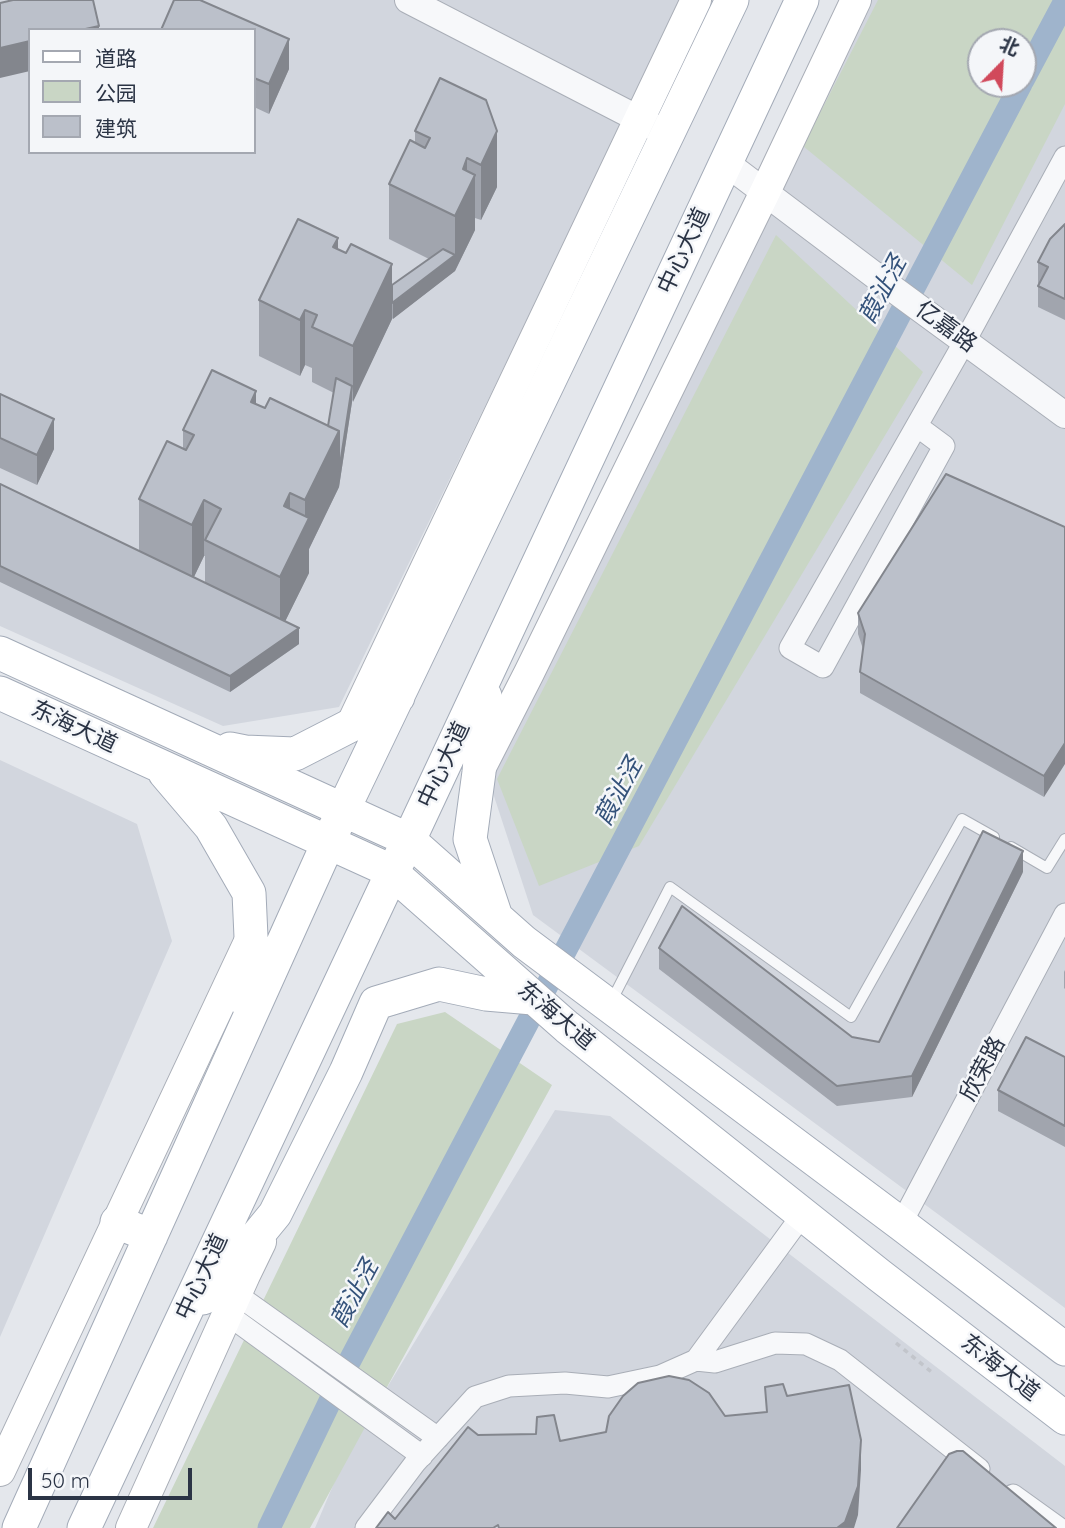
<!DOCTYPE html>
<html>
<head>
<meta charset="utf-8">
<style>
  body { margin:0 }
  #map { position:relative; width:1065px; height:1528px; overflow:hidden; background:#e4e7ec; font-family:Quicksand,"Noto Sans SC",sans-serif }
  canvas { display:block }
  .legend { position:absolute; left:28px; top:28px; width:228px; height:126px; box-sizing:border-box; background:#f4f6f9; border:2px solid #a4a8b1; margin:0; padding:9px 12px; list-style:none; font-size:21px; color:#2b3445 }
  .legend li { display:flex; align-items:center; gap:14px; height:35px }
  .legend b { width:35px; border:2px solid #a4a8b1 }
  .north { position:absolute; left:967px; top:28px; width:70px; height:70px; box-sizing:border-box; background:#f4f6f9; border:2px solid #a4a8b1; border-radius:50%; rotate:24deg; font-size:19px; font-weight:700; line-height:28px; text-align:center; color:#2b3445 }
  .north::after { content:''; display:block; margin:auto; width:24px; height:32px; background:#d1495b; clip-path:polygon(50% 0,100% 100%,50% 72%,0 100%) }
  .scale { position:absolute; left:28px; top:1468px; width:164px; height:32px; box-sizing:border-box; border:4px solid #2b3445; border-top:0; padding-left:9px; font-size:21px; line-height:24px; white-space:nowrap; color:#2b3445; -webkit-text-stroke:5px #f4f6f9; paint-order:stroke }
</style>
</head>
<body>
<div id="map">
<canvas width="1065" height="1528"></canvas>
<ul class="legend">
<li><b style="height:9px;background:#fff"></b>道路</li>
<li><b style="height:19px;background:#c9d6c5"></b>公园</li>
<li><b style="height:19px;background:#bbc0ca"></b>建筑</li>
</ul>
<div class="north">北</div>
<div class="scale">50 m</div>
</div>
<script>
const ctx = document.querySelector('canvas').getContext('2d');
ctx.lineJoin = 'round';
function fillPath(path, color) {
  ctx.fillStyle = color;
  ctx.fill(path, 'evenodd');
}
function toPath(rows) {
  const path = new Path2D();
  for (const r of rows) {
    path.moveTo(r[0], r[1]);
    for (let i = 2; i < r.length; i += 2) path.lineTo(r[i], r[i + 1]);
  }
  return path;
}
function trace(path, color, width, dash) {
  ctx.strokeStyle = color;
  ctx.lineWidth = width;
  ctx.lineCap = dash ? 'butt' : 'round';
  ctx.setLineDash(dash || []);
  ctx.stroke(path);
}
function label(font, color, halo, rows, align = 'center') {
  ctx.font = font + ' Quicksand,"Noto Sans SC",sans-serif';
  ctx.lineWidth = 5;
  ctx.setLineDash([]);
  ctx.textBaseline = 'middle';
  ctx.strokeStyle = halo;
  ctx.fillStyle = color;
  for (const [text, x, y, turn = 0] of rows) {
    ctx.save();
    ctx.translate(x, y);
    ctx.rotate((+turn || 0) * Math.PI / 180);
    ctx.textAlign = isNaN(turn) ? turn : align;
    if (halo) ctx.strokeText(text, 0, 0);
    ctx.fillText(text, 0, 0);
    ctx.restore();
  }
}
fillPath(toPath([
  [0,0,682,0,339,707,223,726,0,626],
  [30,30,254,30,254,152,30,152],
  [870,0,1065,0,1065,1308,533,915,489,781],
  [981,42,1023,42,1023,84,981,84],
  [0,760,137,824,172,941,0,1337],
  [555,1110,610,1116,1065,1466,1065,1528,315,1528,345,1457]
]), '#d2d6de');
fillPath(toPath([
  [878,0,1065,0,1065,104,972,285,803,146],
  [981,42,1023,42,1023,84,981,84],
  [776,235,923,372,639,846,539,886,497,779],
  [445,1012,552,1085,310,1528,153,1528,397,1024]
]), '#c9d6c5');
trace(toPath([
  [1023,80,1065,1],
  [269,1528,347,1366,1021,84]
]), '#9fb4cc', 23);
const service = toPath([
  [1011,847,1047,868,1065,839],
  [610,1004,670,887,851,1017,962,819,994,837]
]);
const minor = toPath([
  [917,426,944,446,823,667,790,648,965,341,1065,157],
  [901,1224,1065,914],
  [236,1294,438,1438],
  [227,1314,422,1456],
  [696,1360,715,1362,775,1343,806,1344,840,1360,979,1469],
  [1013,1495,1059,1528],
  [366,1528,415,1463,475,1397,509,1386,565,1383,608,1387,660,1376,696,1360,803,1214]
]);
const tertiary = toPath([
  [408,0,658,129],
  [726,163,881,280,1065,415]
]);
const secondary = toPath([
  [352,723,696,0],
  [480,769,529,673,765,192,856,0],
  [0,1471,248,944],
  [131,1528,245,1275,261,1242]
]);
const primary = toPath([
  [0,653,409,840,524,942,901,1224,1065,1349],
  [0,693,389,870,567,1027,879,1275,1065,1418],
  [485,696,479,772,470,839,495,914],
  [230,749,245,752,295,754,371,715,398,697],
  [165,773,211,827,249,893,252,959,244,999],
  [117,1222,151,1236],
  [203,1298,225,1275,275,1214,346,1072,376,1003,439,984,486,994,533,998],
  [19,1528,343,810,732,0],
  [84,1528,392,873,409,840,802,0]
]);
trace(service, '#a9aeb7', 12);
trace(minor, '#a9aeb7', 23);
trace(tertiary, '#a9aeb7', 28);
trace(secondary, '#a9aeb7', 32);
trace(primary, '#a3abb8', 35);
trace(toPath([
  [896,1343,934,1374]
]), '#c2c5cb', 3.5, [5, 5]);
trace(service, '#f7f8fa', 10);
trace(minor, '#f7f8fa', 21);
trace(tertiary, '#f7f8fa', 26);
trace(secondary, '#fff', 30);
trace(primary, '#fff', 33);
fillPath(toPath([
  [254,30,289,69,269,114,254,107],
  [440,78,497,187,481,220,475,218,475,230,455,271,392,319,352,402,339,487,309,549,309,573,285,621,299,644,230,692,0,582,0,484,139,551,139,499,183,448,183,430,256,404,265,408,328,426,334,393,312,382,312,368,305,365,300,376,259,356,259,300,338,249,392,285,429,259,389,239,389,184,415,143,415,131],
  [204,556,205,556,205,583,194,577],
  [1065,224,1065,320,1038,307,1038,286,1039,284,1038,283,1038,262],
  [0,394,54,449,37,485,0,468],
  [1065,527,1044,797,860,693,860,672,863,649,858,634,858,613],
  [1023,872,912,1097,837,1106,659,969,659,948,852,1037,879,1042],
  [1065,970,1065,989,1064,988,1064,972],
  [1065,1057,1065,1147,998,1111,998,1090]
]), '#a1a5ae');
fillPath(toPath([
  [99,26,99,30,81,30],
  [289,39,289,69,269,114,269,84],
  [30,41,30,71,0,78,0,48],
  [497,131,497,187,481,220,481,165],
  [467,158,467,190,475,175,475,230,455,271,455,216,463,169],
  [338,238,338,293,333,247],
  [455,255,455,271,393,319,393,303],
  [392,264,392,319,353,402,353,346],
  [305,310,305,365,300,376,300,320],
  [352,386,352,402,339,487,339,471],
  [256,391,256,447,251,402],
  [54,419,54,449,37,485,37,455],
  [339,431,339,487,309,549,309,573,280,632,280,577,305,524,305,500],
  [290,493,290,548,284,506],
  [204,500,204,556,192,581,192,525],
  [299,628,299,644,230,692,230,676],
  [1065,743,1065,764,1044,797,1044,776],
  [1023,851,1023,872,912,1097,912,1076],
  [861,1440,861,1470,858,1515,854,1528,837,1528]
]), '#83868d');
const building = toPath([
  [13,0,93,0,99,26,81,30,30,30,30,41,0,48,0,3,13,0],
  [174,0,200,0,289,39,269,84,254,78,254,30,161,30,174,0],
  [440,78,486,100,497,131,481,165,467,158,463,169,475,175,455,216,389,184,410,140,425,148,430,138,415,131,440,78],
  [298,219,338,238,333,247,346,253,351,244,392,264,353,346,312,327,317,315,305,310,300,320,259,300,298,219],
  [1065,224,1065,299,1038,286,1048,267,1038,262,1050,239,1065,224],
  [443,249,455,255,392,303,392,285,443,249],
  [212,370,256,391,251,402,265,408,270,398,339,431,305,500,290,493,284,506,309,518,280,577,205,540,221,509,204,500,192,525,139,499,167,441,186,450,194,435,183,430,212,370],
  [336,378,352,386,339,471,339,431,328,426,336,378],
  [0,394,54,419,37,455,0,438,0,394],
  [946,474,1065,527,1065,743,1044,776,860,672,865,634,858,613,946,474],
  [0,484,299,628,230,676,0,566,0,484],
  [983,831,1023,851,912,1076,837,1086,659,948,682,906,852,1037,879,1042,983,831],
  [1026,1037,1065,1057,1065,1126,998,1090,1026,1037],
  [669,1376,689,1380,709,1393,725,1416,767,1412,765,1387,783,1384,787,1396,849,1385,861,1440,858,1486,845,1522,837,1528,499,1528,498,1525,493,1528,376,1528,388,1512,395,1519,468,1427,478,1435,536,1434,537,1417,554,1415,560,1441,606,1432,609,1416,623,1396,638,1383,669,1376],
  [957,1451,963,1451,1056,1528,897,1528,949,1454,957,1451]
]);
fillPath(building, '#bbc0ca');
trace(building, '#83868d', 2);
label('23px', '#2b3445', '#f4f6f9', [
  ["中心大道",684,251,-65],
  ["亿嘉路",946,327,36],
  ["东海大道",74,727,25],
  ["中心大道",444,765,-65],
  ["东海大道",556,1016,40],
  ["欣荣路",983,1069,-62],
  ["中心大道",202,1277,-65],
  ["东海大道",1000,1368,38]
]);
label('italic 24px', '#34527a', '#f4f6f9', [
  ["葭沚泾",883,290,-62],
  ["葭沚泾",619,792,-62],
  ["葭沚泾",355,1294,-62]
]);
</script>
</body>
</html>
